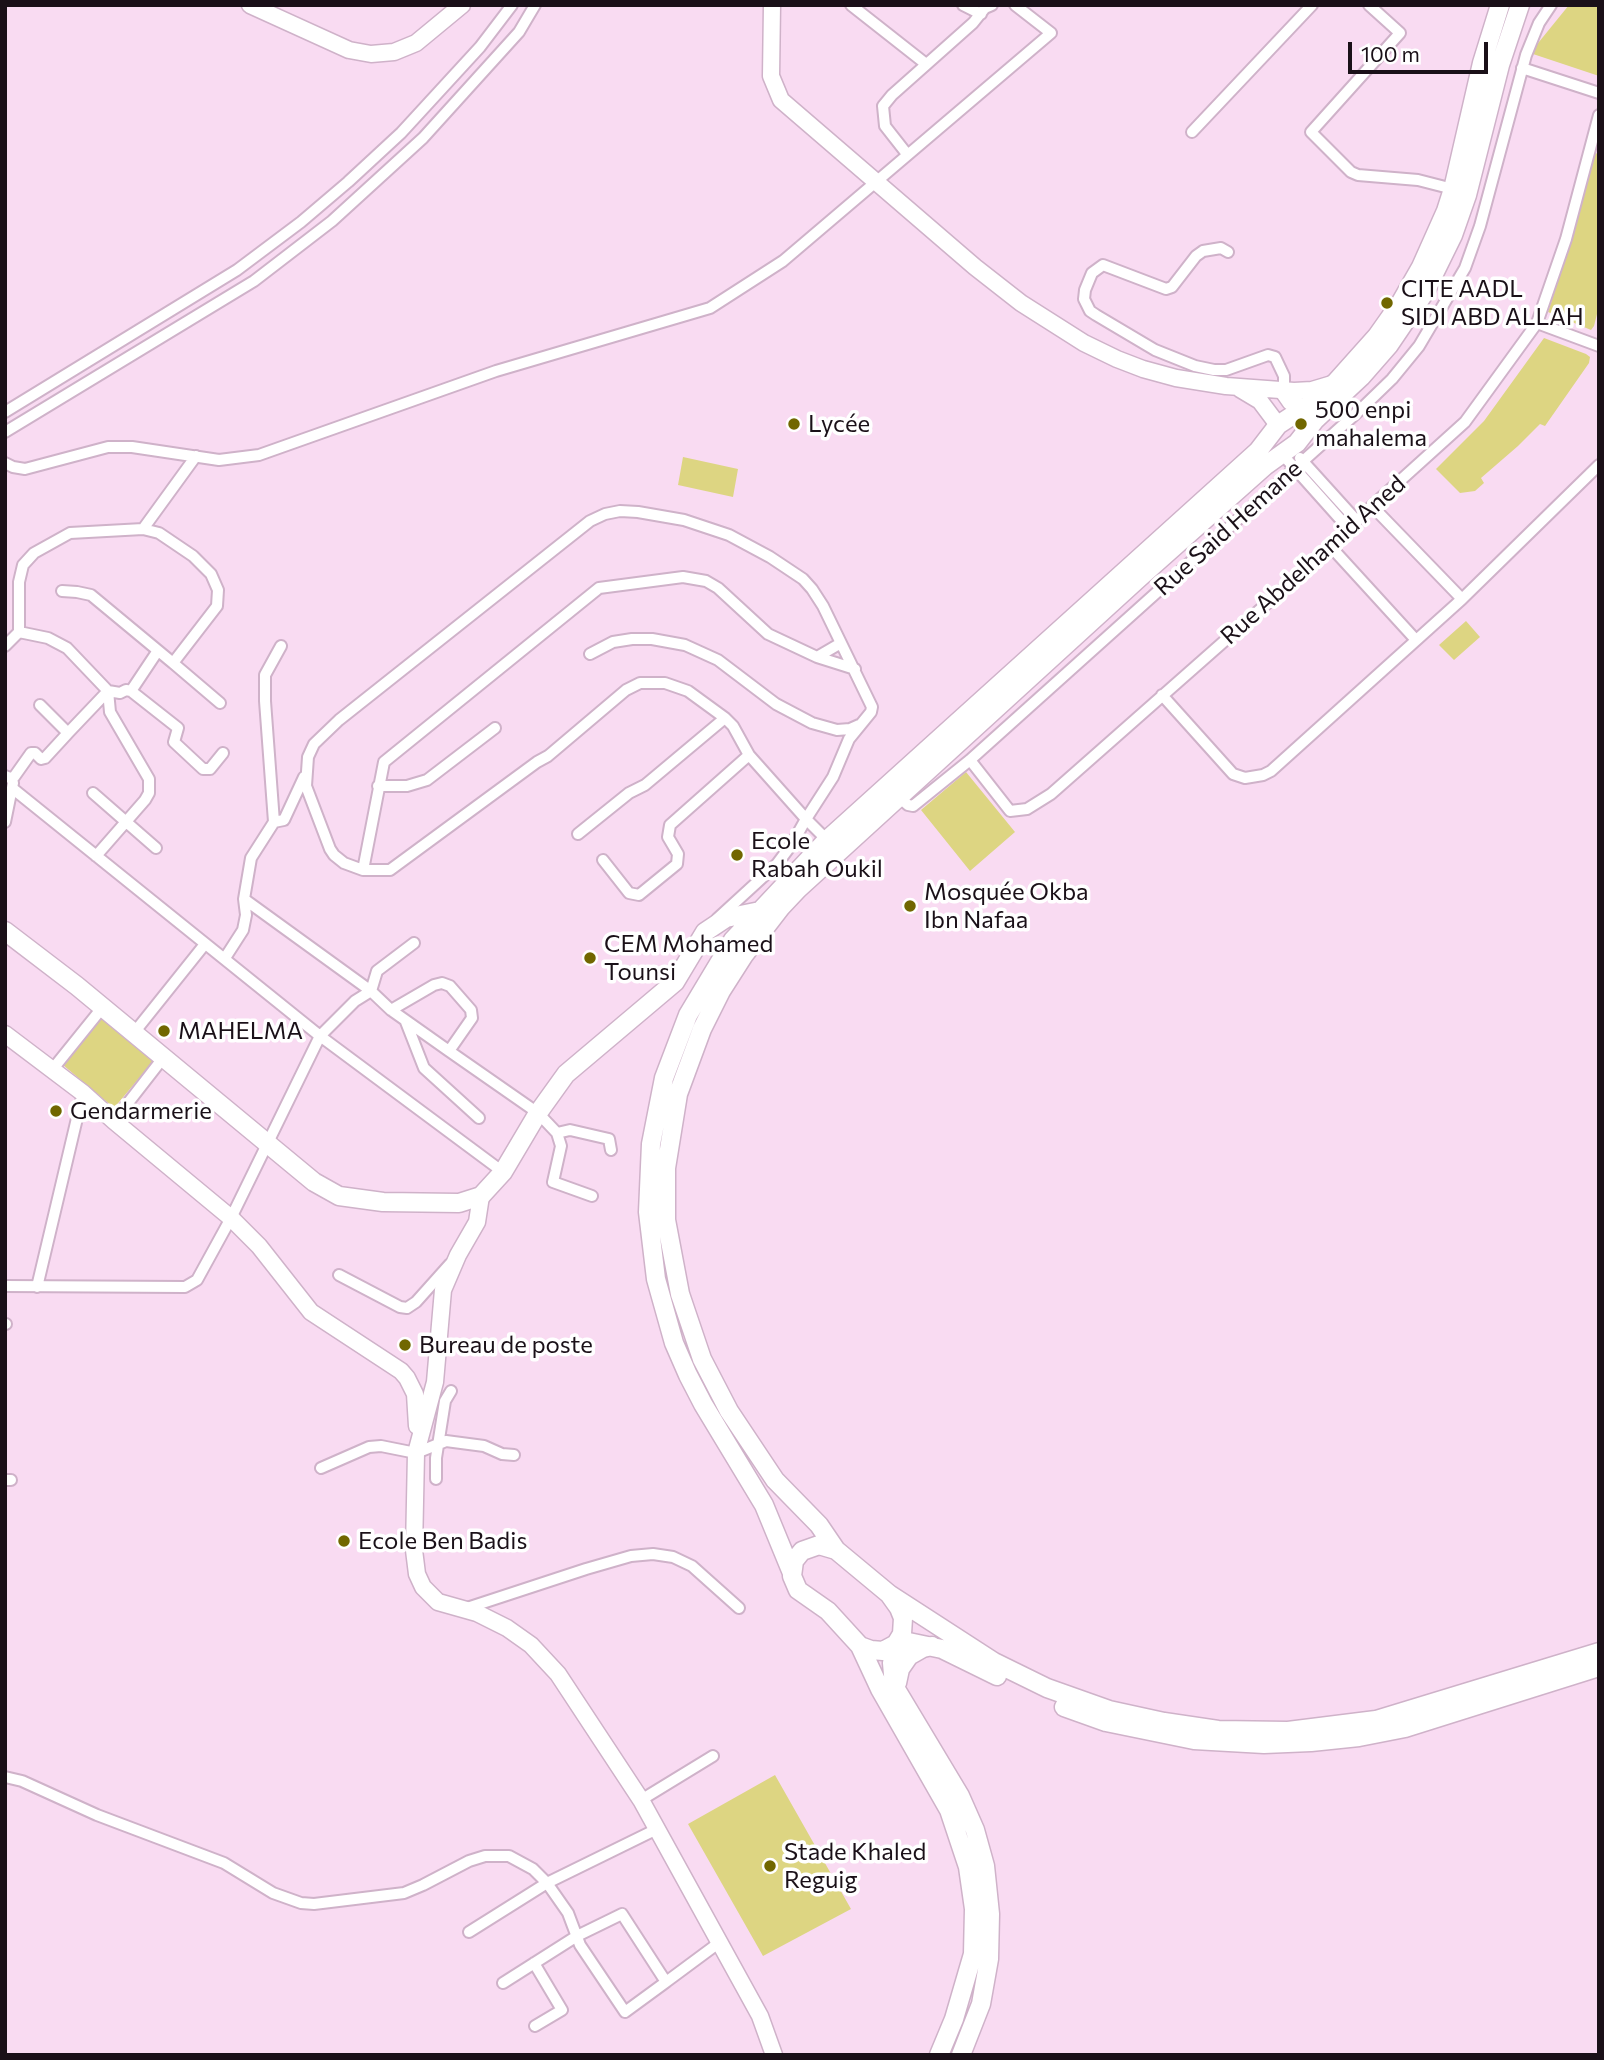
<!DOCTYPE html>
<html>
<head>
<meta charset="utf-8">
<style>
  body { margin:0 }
  #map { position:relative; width:1604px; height:2060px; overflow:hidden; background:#f9dbf2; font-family:Commissioner,sans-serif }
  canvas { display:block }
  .frame { position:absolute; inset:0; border:7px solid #1a1018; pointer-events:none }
  .scale { position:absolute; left:1348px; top:42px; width:140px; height:32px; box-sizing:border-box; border:4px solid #1a1018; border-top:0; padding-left:9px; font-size:21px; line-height:24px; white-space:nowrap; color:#1a1018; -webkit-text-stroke:5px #fff; paint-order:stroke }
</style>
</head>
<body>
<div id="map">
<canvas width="1604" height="2060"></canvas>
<div class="frame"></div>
<div class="scale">100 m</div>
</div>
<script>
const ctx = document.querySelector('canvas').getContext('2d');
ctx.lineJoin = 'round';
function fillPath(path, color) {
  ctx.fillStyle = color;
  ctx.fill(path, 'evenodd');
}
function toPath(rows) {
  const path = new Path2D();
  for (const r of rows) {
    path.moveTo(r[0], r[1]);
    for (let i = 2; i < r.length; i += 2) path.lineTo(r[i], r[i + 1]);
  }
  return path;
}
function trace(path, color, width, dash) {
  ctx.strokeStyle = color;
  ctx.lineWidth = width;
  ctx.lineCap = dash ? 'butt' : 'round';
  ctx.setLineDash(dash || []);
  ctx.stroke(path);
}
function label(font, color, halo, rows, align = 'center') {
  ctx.font = font + ' Commissioner,sans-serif';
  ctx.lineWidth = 7;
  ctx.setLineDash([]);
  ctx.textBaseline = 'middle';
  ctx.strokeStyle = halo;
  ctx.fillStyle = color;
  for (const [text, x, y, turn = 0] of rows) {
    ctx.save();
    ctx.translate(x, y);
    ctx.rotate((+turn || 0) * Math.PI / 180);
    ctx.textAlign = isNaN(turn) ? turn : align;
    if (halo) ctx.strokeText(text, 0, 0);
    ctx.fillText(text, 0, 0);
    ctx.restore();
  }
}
fillPath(toPath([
  [1569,5,1599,5,1599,76,1530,53],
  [1591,152,1599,154,1599,306,1594,326,1591,330,1548,312,1576,226,1592,159],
  [1544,338,1586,354,1590,357,1589,363,1545,426,1540,424,1518,446,1481,478,1484,483,1475,491,1460,493,1436,469,1484,421],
  [683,457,738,469,733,497,678,485],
  [1466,621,1480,637,1454,660,1439,645],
  [966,772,1015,832,970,871,921,810],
  [104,1015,156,1058,114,1108,63,1065],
  [775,1775,851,1909,763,1956,688,1824]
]), '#ddd582');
const street = toPath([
  [851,5,926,64],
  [963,5,981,14],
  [1369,5,1400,33,1311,132,1351,172,1358,175,1418,180,1453,189],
  [1522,68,1599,93],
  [1192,132,1312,5],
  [907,154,885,126,883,106,892,95,973,23,985,8,992,5],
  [1228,252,1221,248,1203,251,1196,256,1172,287,1166,289,1103,265,1092,273,1085,290,1084,299,1090,311,1096,315,1155,350,1195,366,1214,370,1226,370,1268,355,1275,357,1284,376,1284,391],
  [1537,323,1599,346],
  [5,412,237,270,301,222,348,182,401,133,480,47,512,5],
  [5,432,254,281,332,221,423,138,519,32,535,5],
  [1282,454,1349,529],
  [1300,458,1357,521],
  [5,463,13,467,25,469,108,447,132,447,219,460,259,455,496,371,710,308,783,261,1051,33,1015,5],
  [1372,506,1462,599],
  [143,529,196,456],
  [1331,547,1416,640],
  [19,632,48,638,67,648,108,691,110,712,149,779,149,793,145,800,96,856],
  [841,643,817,657,855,669],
  [5,646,19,632,19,582,23,565,34,553,70,533,143,529,159,533,193,556,211,574,218,590,217,606,173,663,91,595,77,592,62,591],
  [281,646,265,675,265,701,274,822,251,858,244,899,371,991,391,1010,434,985,442,983,450,986,471,1010,472,1018,449,1051,538,1113,557,1133,570,1130,609,1139,611,1150],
  [590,654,613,642,632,639,652,639,685,645,718,660,776,704,812,723,837,730,850,729,859,725],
  [173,663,220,703],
  [131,691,178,728,174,742,203,769,210,769,223,753],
  [1162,695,1233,774,1245,778,1263,775,1271,771,1462,599,1599,465],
  [40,705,68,733,108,691,120,693,126,690,131,691,157,652],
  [970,760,1010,811,1027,809,1051,794,1331,547,1372,506,1465,422,1537,323,1566,239,1599,115],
  [5,776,10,778,14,777,31,753,35,753,41,759,45,758,68,733],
  [378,786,407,786,427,780,495,728],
  [12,788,320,1036,503,1172],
  [93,793,156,848],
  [899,797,908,805,913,806,970,760,1361,409,1392,379,1419,346,1465,268,1480,226,1526,55,1539,23,1551,5],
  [5,822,13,783],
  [274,822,284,820,304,777],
  [578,834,629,793,645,785,725,718],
  [603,860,629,893,639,895,677,864,678,854,668,837,670,825,749,755],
  [363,870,384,762,599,588,683,577,706,581,718,588,768,634,817,657],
  [717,919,777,864,792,844,806,819,833,777,849,739,871,712,872,707,823,606,812,589,803,579,770,557,729,535,684,520,638,512,620,511,605,514,590,521,339,720,314,744,308,757,306,786,330,849,334,855,344,863,363,870,390,870,537,762,548,756,626,690,640,683,665,683,688,691,725,718,733,726,749,755,806,819,827,840],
  [225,958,243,930,246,915,244,899],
  [391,1010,449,1051],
  [406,1022,424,1068,479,1118],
  [133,1034,205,944],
  [52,1070,102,1008],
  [114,1121,163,1058],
  [557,1133,561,1146,553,1182,592,1196],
  [339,1275,400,1307,407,1308,416,1302,450,1264],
  [5,1286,185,1287,197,1280,231,1218,320,1036,355,1001,371,991,377,971,414,943],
  [37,1287,83,1093],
  [5,1324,6,1324],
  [321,1468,369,1447,381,1446,416,1453,446,1441,484,1446,502,1454,514,1455],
  [436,1479,436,1458,445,1401,451,1391],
  [5,1480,11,1480],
  [464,1609,586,1569,631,1556,653,1554,673,1557,692,1566,739,1608],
  [5,1777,22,1781,97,1815,224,1863,273,1893,301,1903,314,1904,404,1893,423,1885,469,1861,485,1856,509,1856,533,1869,547,1883,568,1913,580,1945,625,2012,666,1982],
  [641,1800,713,1756],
  [469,1932,547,1883,657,1829],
  [534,1963,562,2010,535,2026],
  [503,1983,577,1936,622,1914,666,1982,720,1942]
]);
const secondary = toPath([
  [250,5,349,50,371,54,394,52,416,43,462,5],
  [772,5,771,76,781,100,975,267,1021,303,1084,343,1117,359,1143,369,1176,378,1226,386,1294,391,1312,390,1332,384],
  [1240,389,1260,401,1278,425],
  [5,1034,83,1093,114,1121,231,1218,259,1246,311,1312,401,1371,407,1378,415,1394,417,1426],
  [481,1196,477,1222,458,1255,443,1290,435,1382,416,1453,414,1550,417,1574,423,1587,438,1602,477,1613,507,1628,531,1645,558,1674,641,1800,760,2016,774,2055]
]);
const primary = toPath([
  [1284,391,1291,401,1309,416],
  [5,931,77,986,314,1182,339,1196,383,1202,459,1203,481,1196,503,1172,538,1113,566,1074,675,982,705,932,726,918,760,911],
  [819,1545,836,1550,889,1594,899,1608,903,1618,902,1634,896,1644,883,1651,871,1650,860,1646,828,1611,798,1590,792,1576,794,1561,802,1551,819,1545],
  [836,1550,819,1525,775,1480,729,1411,702,1359,680,1294,666,1220,666,1168,678,1094,702,1029,721,991,744,955,781,907,798,889,1139,578,1265,466,1297,443,1315,420,1361,377,1389,345,1425,292,1453,235,1467,195,1500,65,1520,5],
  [792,1573,764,1505,703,1404,688,1375,674,1343,656,1279,648,1212,651,1144,664,1078,688,1015,733,940,827,840,1258,451,1278,425,1313,402,1335,383,1377,336,1401,302,1421,267,1446,211,1453,189,1482,63,1500,5],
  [889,1594,994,1662,1047,1688,1109,1710,1164,1722,1218,1730,1288,1731,1376,1720,1599,1652],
  [899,1640,942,1649,997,1676],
  [896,1644,892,1663,894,1686,960,1796,975,1830,985,1866,990,1914,989,1959,981,2004,961,2055],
  [860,1646,880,1689,949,1810,968,1867,974,1909,973,1954,954,2019,939,2055],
  [897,1683,900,1669,909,1656,923,1648,932,1646],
  [1064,1707,1106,1722,1194,1740,1264,1744,1311,1742,1359,1737,1405,1728,1599,1667]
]);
trace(street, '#cfb2c9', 14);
trace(secondary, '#cfb2c9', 19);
trace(primary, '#cfb2c9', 21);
trace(street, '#fff', 10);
trace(secondary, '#fff', 16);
trace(primary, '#fff', 18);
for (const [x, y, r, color] of [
  [1387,303,7,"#716700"],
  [794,424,7,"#716700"],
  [1301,424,7,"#716700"],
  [737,855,7,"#716700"],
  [910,906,7,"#716700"],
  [590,958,7,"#716700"],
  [164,1031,7,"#716700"],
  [56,1111,7,"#716700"],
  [405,1345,7,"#716700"],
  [344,1541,7,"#716700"],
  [770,1866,7,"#716700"]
]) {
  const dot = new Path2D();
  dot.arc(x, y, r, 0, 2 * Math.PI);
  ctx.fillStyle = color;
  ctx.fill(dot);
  trace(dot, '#fff', 2.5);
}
label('24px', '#1a1018', '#fff', [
  ["CITE AADL",1401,289],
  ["SIDI ABD ALLAH",1401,317],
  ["500 enpi",1315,410],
  ["mahalema",1315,438],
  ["Lycée",808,424],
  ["Ecole",751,841],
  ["Rabah Oukil",751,869],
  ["Mosquée Okba",924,892],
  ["Ibn Nafaa",924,920],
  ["CEM Mohamed",604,944],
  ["Tounsi",604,972],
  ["MAHELMA",178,1031],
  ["Gendarmerie",70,1111],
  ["Bureau de poste",419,1345],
  ["Ecole Ben Badis",358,1541],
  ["Stade Khaled",784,1852],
  ["Reguig",784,1880]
], 'left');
label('24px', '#1a1018', '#fff', [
  ["Rue Said Hemane",1228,528,-42],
  ["Rue Abdelhamid Aned",1313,560,-42]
]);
</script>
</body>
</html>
